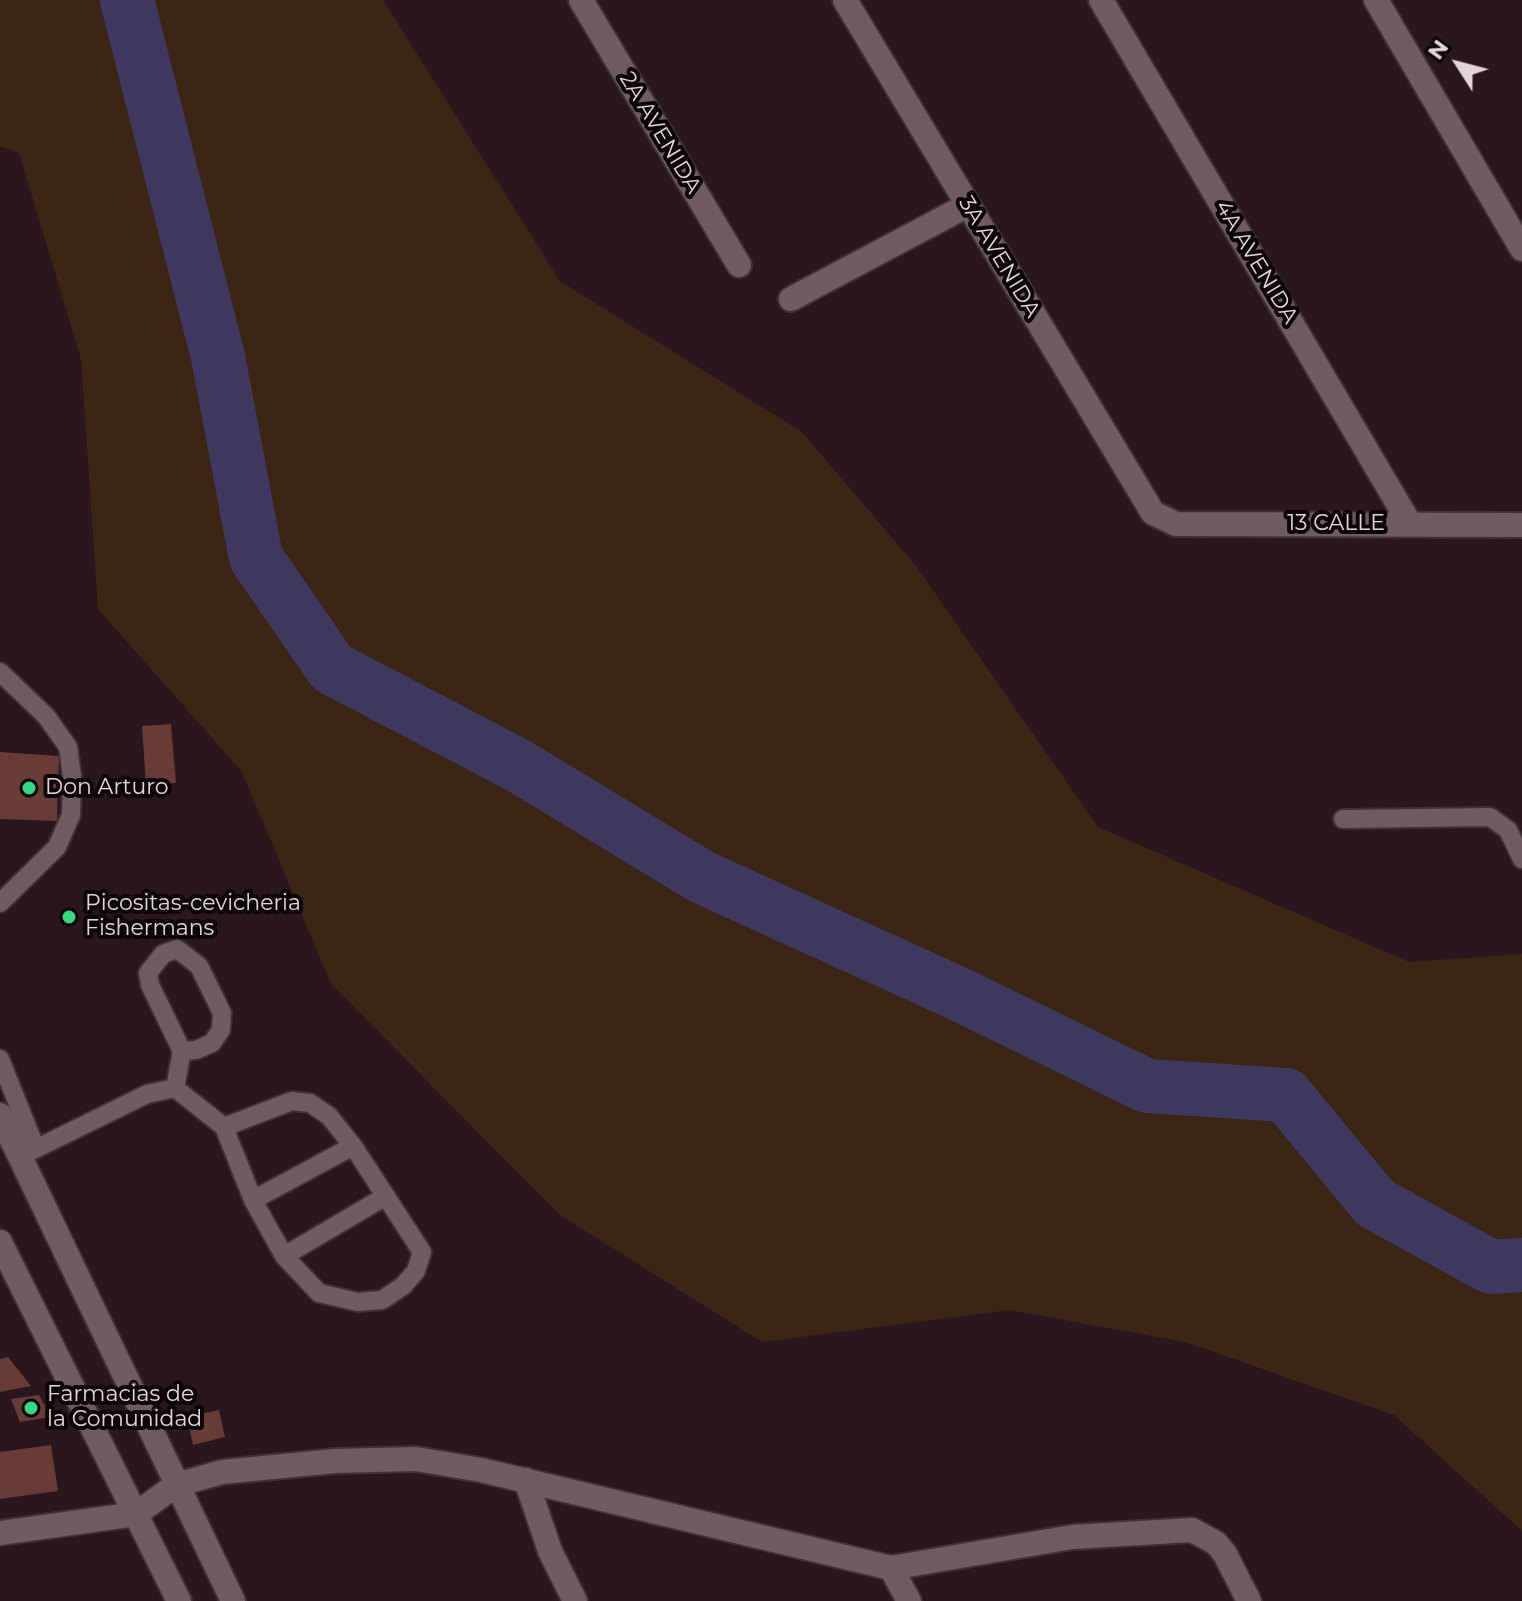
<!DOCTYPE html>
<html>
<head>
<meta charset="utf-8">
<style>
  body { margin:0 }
  #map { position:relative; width:1522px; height:1601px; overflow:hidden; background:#29161e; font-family:Montserrat,sans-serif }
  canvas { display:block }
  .north { position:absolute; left:1418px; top:24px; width:80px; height:80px; -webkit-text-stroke:6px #0c0508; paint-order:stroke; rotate:306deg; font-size:22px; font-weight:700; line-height:32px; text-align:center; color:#e3d5da }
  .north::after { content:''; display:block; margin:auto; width:28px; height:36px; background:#e3d5da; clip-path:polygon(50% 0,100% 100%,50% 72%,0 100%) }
</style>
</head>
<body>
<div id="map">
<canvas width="1522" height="1601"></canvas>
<div class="north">N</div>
</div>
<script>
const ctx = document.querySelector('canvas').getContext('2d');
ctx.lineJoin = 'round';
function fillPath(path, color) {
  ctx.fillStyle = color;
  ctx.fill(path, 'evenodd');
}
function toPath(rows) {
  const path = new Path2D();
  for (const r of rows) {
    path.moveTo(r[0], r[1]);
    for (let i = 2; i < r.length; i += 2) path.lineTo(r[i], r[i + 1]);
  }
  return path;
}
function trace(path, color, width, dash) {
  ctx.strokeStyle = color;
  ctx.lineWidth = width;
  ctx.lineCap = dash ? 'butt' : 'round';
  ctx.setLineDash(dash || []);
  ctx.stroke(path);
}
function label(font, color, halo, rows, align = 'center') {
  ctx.font = font + ' Montserrat,sans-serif';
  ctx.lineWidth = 8;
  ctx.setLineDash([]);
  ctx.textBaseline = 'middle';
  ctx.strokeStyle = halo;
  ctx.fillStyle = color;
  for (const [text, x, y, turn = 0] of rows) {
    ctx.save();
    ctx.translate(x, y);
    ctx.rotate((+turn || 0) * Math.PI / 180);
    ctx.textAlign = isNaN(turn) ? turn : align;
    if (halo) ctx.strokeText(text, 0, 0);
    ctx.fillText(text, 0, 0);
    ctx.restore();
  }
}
fillPath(toPath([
  [0,0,383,0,560,281,802,432,916,566,1098,827,1409,962,1522,954,1522,1531,1394,1415,1185,1342,1010,1310,762,1342,560,1215,331,984,242,772,98,609,81,359,19,153,0,146]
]), '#3b2615');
trace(toPath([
  [127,0,218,357,256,558,332,668,519,766,702,877,961,995,1147,1086,1286,1095,1375,1203,1491,1267,1522,1265]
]), '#3f395f', 54);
fillPath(toPath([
  [171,724,176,783,146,785,142,726],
  [0,752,59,756,57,821,0,819],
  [8,1357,31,1386,0,1392,0,1359],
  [39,1395,51,1417,20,1422,11,1399],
  [219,1410,225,1437,193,1445,187,1417],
  [51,1445,58,1491,0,1499,0,1452]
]), '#683b36');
const service = toPath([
  [0,672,46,716,68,747,72,776,71,815,57,847,0,903],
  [1343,819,1490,817,1508,830,1522,859],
  [0,1059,36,1149],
  [175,1088,182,1051,150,985,148,973,163,954,177,949,199,966,222,1013,221,1030,212,1043,196,1050,182,1051],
  [19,1157,147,1094,175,1088,224,1127,253,1200,284,1256,319,1293,358,1302,382,1300,403,1286,416,1271,422,1252,353,1146,329,1116,310,1103,292,1101,224,1127],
  [253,1200,353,1146],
  [284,1256,386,1196]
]);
const minor = toPath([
  [581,0,739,265],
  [845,0,1153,513,1176,524,1522,525],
  [1101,0,1410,524],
  [1376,0,1522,249],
  [791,299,968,205],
  [526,1480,550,1551,575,1601],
  [0,1533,136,1514,176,1485,222,1472,335,1461,416,1459,481,1470,891,1568,1072,1537,1192,1530,1216,1543,1225,1554,1249,1601],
  [891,1568,909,1601]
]);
const secondary = toPath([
  [0,1115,233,1601],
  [0,1242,179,1601]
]);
trace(service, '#3e3136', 22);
trace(minor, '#3e3136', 28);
trace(secondary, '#3e3136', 28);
trace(service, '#715a62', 18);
trace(minor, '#715a62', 24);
trace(secondary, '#715a62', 24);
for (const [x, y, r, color] of [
  [29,788,8,"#34d881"],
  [69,917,8,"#34d881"],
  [31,1408,8,"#34d881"]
]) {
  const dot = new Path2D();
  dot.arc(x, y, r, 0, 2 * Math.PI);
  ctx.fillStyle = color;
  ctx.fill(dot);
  trace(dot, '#0c0508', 3);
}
label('22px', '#e3d5da', '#0c0508', [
  ["2A AVENIDA",660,133,59],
  ["3A AVENIDA",999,257,59],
  ["4A AVENIDA",1256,262,59],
  ["13 CALLE",1336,524]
]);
label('22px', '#e3d5da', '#0c0508', [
  ["Don Arturo",45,788],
  ["Picositas-cevicheria",85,904],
  ["Fishermans",85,929],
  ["Farmacias de",47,1395],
  ["la Comunidad",47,1420]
], 'left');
</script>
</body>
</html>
